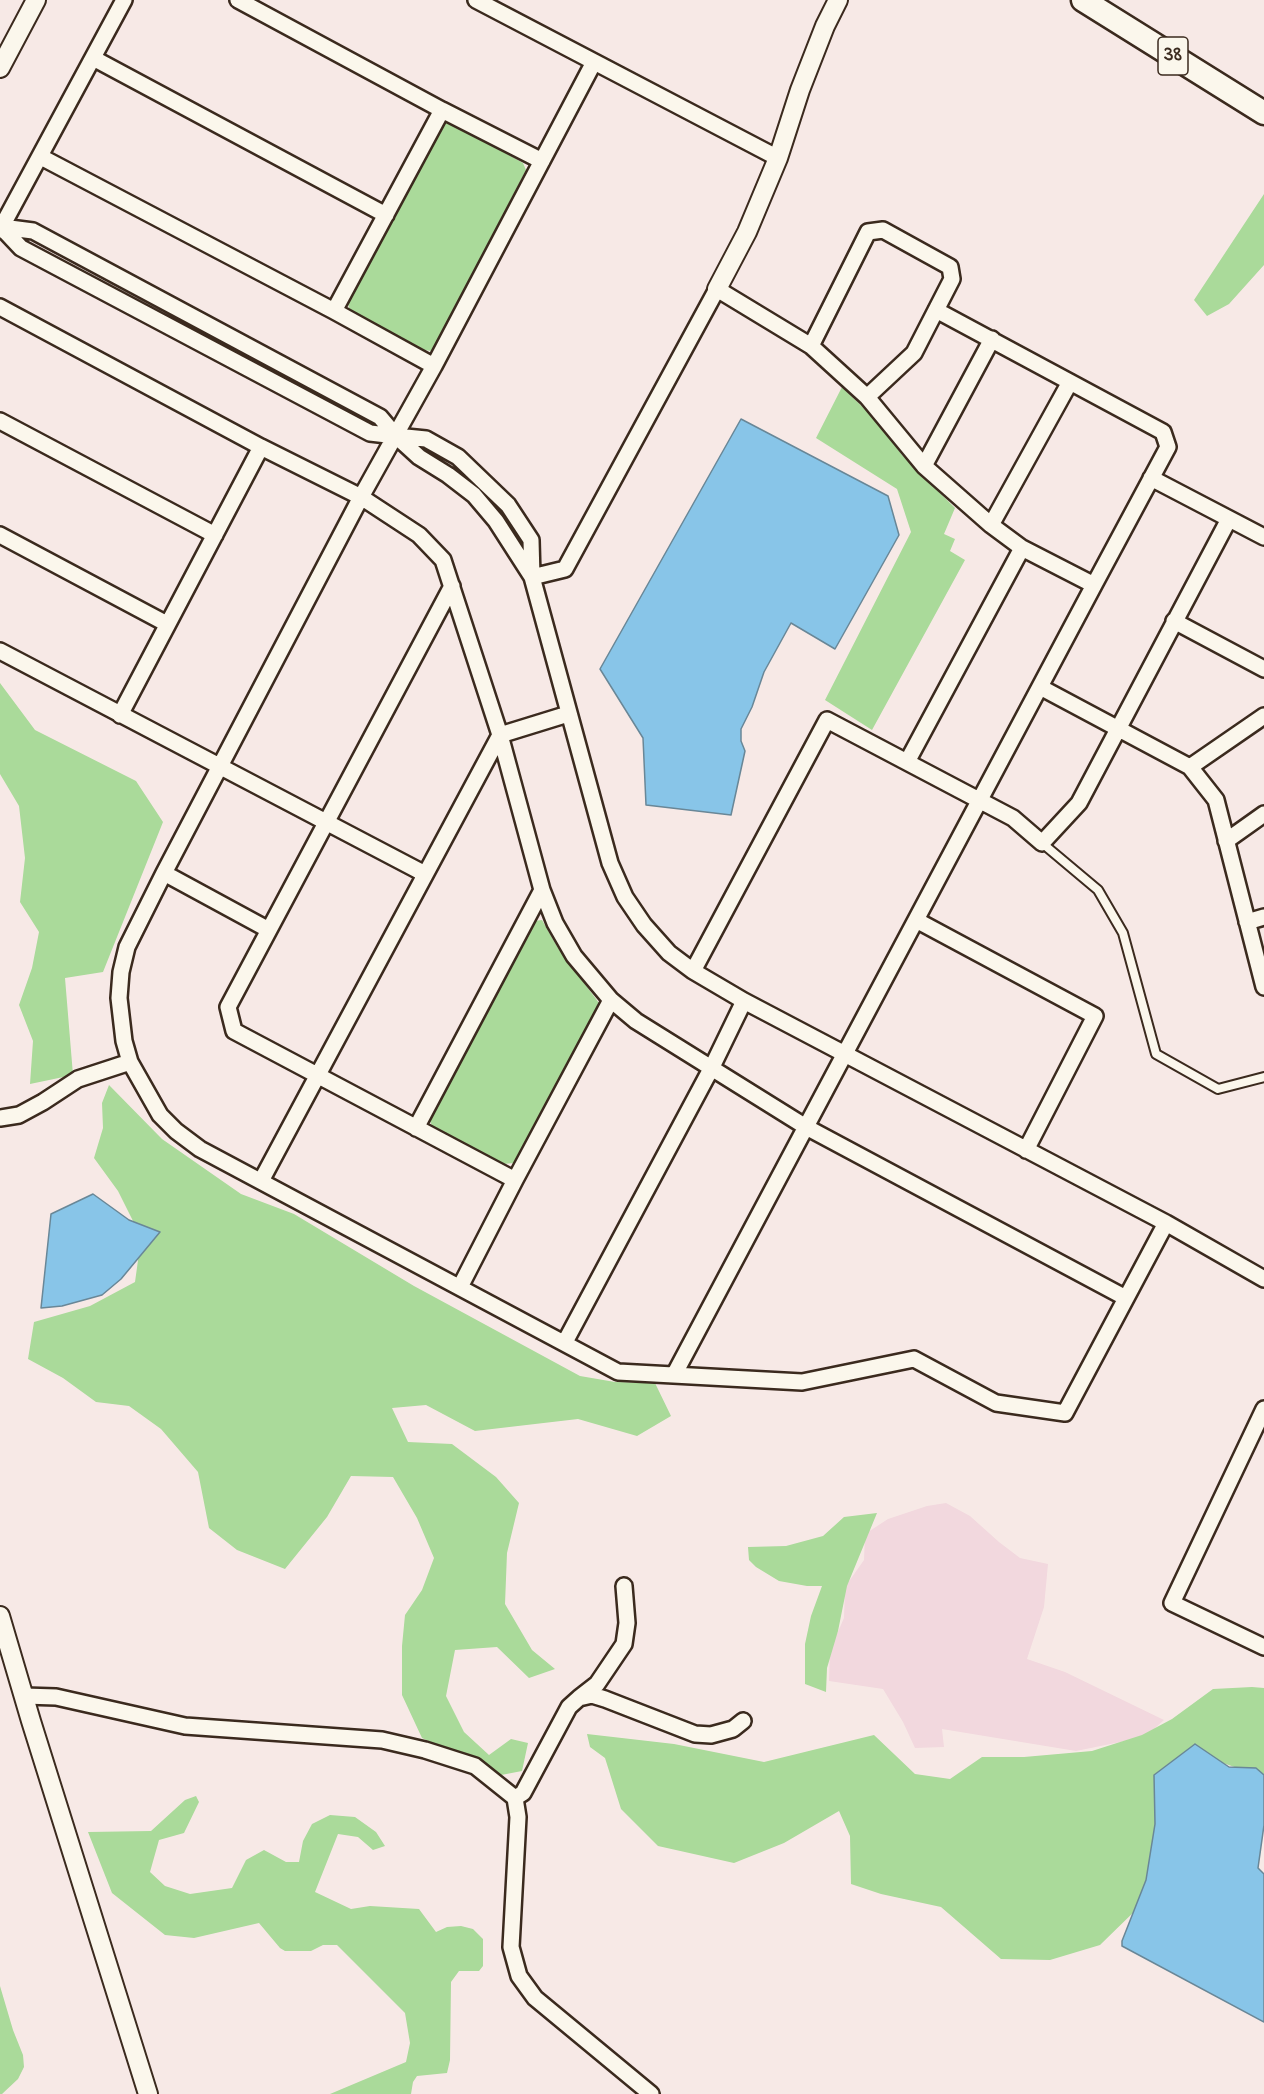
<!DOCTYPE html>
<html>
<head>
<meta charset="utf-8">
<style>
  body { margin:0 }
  canvas { display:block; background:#f7e9e6 }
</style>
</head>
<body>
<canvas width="1264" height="2094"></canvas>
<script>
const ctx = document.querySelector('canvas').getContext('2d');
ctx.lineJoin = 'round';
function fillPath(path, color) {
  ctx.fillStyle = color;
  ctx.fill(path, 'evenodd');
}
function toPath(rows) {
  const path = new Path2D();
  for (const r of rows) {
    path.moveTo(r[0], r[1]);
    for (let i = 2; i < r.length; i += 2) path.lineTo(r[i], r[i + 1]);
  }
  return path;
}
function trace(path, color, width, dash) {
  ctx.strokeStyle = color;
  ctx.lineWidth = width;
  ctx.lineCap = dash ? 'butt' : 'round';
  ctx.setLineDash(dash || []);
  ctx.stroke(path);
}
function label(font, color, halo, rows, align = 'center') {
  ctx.font = font + ' "Indie Flower",sans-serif';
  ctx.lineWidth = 6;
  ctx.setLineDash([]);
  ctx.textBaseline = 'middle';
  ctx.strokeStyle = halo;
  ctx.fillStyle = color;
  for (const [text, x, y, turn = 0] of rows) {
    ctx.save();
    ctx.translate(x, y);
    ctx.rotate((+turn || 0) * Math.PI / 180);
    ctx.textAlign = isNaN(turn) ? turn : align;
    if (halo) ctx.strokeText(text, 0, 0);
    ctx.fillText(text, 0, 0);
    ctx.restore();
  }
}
fillPath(toPath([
  [946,1503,970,1516,999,1542,1020,1558,1048,1564,1044,1607,1027,1659,1065,1672,1164,1720,1145,1737,1076,1751,942,1729,944,1747,915,1748,903,1722,883,1689,829,1681,830,1650,844,1618,845,1587,864,1560,865,1534,888,1519,927,1506]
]), '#f2d8de');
fillPath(toPath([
  [449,121,523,163,526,170,432,351,424,350,350,311,348,304,442,126],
  [1264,194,1264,265,1229,304,1207,316,1194,300],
  [842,387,879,423,902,455,955,508,944,534,955,539,950,551,965,560,872,730,825,700,911,532,897,489,816,438],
  [0,683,35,730,136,781,163,822,103,972,65,978,73,1075,30,1084,33,1041,19,1005,32,968,39,932,20,902,25,858,19,806,0,774],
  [542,920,558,948,599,1003,514,1163,503,1164,432,1126,430,1121,534,921],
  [109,1085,162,1139,241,1194,294,1214,414,1286,580,1376,615,1382,655,1383,671,1416,637,1436,578,1419,475,1431,426,1405,392,1408,408,1442,452,1444,496,1477,519,1503,507,1553,505,1604,532,1650,555,1669,529,1678,497,1647,455,1650,446,1696,464,1732,489,1755,511,1739,528,1743,522,1771,496,1776,464,1758,422,1738,402,1695,402,1646,405,1615,422,1590,434,1558,417,1518,393,1477,351,1476,327,1517,285,1569,237,1550,209,1528,198,1472,161,1429,129,1406,96,1402,63,1378,28,1359,34,1322,90,1306,135,1282,140,1246,133,1221,118,1191,94,1158,103,1128,102,1103],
  [877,1513,847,1586,838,1631,827,1668,826,1692,805,1684,805,1644,811,1616,822,1586,807,1586,779,1581,756,1567,749,1560,748,1547,786,1546,823,1536,844,1517],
  [1252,1687,1264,1688,1264,1777,1211,1759,1179,1757,1158,1794,1153,1866,1141,1905,1100,1945,1050,1960,1001,1959,941,1907,881,1894,851,1884,850,1836,839,1811,784,1843,734,1863,658,1846,621,1809,605,1758,590,1747,587,1734,674,1744,764,1762,874,1735,915,1774,950,1779,982,1757,1024,1757,1092,1751,1142,1735,1172,1719,1213,1689],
  [196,1796,199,1802,184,1833,159,1840,150,1872,165,1886,190,1894,232,1888,246,1860,264,1850,286,1862,299,1862,303,1841,312,1824,330,1815,355,1817,376,1832,385,1846,373,1850,358,1837,338,1834,315,1892,351,1909,370,1906,419,1909,436,1932,447,1927,461,1926,473,1929,483,1939,483,1966,479,1971,459,1971,451,1982,450,2060,447,2073,417,2076,413,2082,411,2094,330,2094,406,2062,410,2043,405,2013,337,1945,323,1945,311,1951,285,1951,280,1948,259,1923,194,1938,165,1935,112,1893,88,1832,151,1831,185,1800],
  [0,1986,13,2030,23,2055,24,2067,18,2079,2,2094,0,2094]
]), '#aada9a');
const water = toPath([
  [741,419,888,496,899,535,835,649,791,623,764,672,752,707,741,729,741,741,745,751,731,815,646,805,643,738,600,669,741,419],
  [93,1194,129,1220,160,1232,121,1279,102,1295,62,1306,41,1308,51,1214,93,1194],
  [1195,1744,1229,1767,1256,1768,1264,1775,1264,1825,1258,1868,1264,1874,1264,2022,1122,1946,1122,1941,1146,1880,1155,1824,1154,1775,1195,1744]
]);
fillPath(water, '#88c5e8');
trace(water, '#698797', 1.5);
const service = toPath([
  [1042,843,1098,890,1123,933,1156,1054,1218,1089,1264,1077]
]);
const minor = toPath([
  [238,0,442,110,542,161],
  [476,0,778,158],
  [93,58,386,215],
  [594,62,434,366,361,497,164,873,127,947,121,972,119,998,124,1041,130,1062,160,1115,176,1131,200,1149,618,1372,802,1382,914,1359,996,1403,1065,1413,1166,1223],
  [41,157,334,311,434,366],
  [0,226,21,248,370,433,396,436,419,457,448,475,474,495,496,521,532,577],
  [2,227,33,231,380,417,396,436,426,439,458,457,508,505,531,540,532,577,610,863,625,897,644,925,669,953,693,971,744,1001,1166,1223,1264,1279],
  [0,230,124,0],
  [0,307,261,447,361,497,419,535,443,560,500,735,542,890,555,923,574,956,611,1000,636,1021,806,1127,1126,1298],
  [936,310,1163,432,1168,447,1094,585],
  [334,311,442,110],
  [811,346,868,232,883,230,950,267,952,279,914,353,867,397],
  [0,421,215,535],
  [924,466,992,339],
  [1151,478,1264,537],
  [991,525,1070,382],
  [0,535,167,624],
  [532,577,565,569,717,289,811,346,867,397,924,466,991,525,1022,548,1094,585,674,1375],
  [452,586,228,1007,234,1031,515,1180],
  [1174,621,1264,669],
  [0,651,425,874],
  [1040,687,1190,767,1216,800,1264,987],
  [120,715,261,447],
  [907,762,1022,548],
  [1190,767,1264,716],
  [1226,841,1264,814],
  [164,873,269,930],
  [916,920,1095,1016,1026,1150],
  [1247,922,1264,917],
  [693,971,827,720,1013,818,1042,843,1079,803,1229,519],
  [0,1118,19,1115,43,1102,78,1079,130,1062],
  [416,1128,542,890],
  [261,1181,500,735,568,714],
  [460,1287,515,1180,611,1000],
  [565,1342,712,1067,744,1001],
  [1264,1409,1172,1603,1264,1647],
  [24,1696,56,1697,185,1726,382,1740,425,1750,475,1766,515,1798,518,1817,511,1947,519,1976,535,1998,651,2094],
  [579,1698,597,1684,624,1644,627,1623,624,1586],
  [515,1798,523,1793,569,1707,579,1698,592,1695,605,1699,695,1734,711,1735,733,1729,743,1721]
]);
const tertiary = toPath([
  [0,68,36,0],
  [717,289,747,232,778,158,800,90,825,26,838,0],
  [0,1616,31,1721,148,2094]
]);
const primary = toPath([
  [1083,0,1264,113]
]);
trace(service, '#3b2a1e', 12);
trace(minor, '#3b2a1e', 20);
trace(tertiary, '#3b2a1e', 22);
trace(primary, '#3b2a1e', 27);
trace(service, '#fbf7ec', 8);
trace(minor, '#fbf7ec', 15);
trace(tertiary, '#fbf7ec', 18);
trace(primary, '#fbf7ec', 22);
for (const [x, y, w] of [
  [1173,56,30]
]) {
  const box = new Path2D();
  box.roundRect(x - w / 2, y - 19, w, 38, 4.5);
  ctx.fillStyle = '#fbf7ec';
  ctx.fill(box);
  trace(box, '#3b2a1e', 1.5);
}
label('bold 22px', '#3b2a1e', null, [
  ["38",1173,56]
]);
</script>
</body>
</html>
